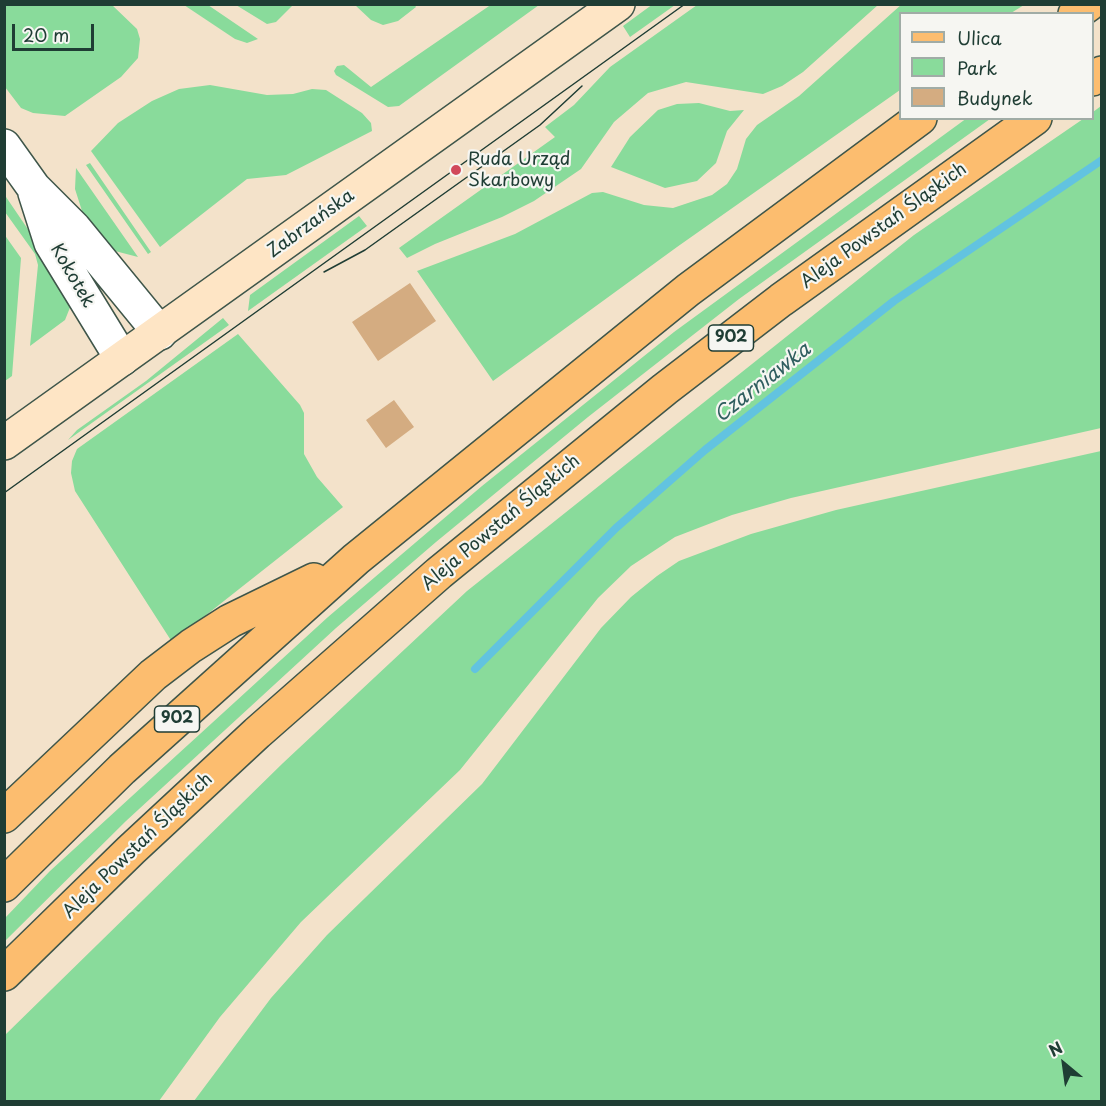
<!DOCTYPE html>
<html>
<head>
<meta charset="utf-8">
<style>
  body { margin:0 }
  #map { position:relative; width:1106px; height:1106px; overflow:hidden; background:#f3e2ca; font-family:"Playpen Sans",sans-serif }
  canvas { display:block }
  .frame { position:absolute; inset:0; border:6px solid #1f3d34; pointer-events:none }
  .legend { position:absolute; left:899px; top:12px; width:195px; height:108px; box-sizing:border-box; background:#f6f6f2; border:2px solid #a0aca6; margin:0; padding:8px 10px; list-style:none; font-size:18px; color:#1f3d34 }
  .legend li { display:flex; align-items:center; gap:12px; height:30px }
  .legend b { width:30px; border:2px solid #a0aca6 }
  .north { position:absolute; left:1034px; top:1034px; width:60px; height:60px; -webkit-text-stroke:4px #f6f6f2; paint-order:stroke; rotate:331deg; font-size:16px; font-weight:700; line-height:24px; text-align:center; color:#1f3d34 }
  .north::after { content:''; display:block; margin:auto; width:21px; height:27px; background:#1f3d34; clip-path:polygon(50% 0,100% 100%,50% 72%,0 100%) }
  .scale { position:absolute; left:12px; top:24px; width:82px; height:27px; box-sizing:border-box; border:3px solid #1f3d34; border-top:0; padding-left:8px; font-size:18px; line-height:21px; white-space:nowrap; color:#1f3d34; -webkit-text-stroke:4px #f6f6f2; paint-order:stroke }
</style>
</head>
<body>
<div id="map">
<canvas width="1106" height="1106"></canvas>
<div class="frame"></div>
<ul class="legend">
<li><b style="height:8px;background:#fcbd6f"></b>Ulica</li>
<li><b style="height:16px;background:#89db9b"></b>Park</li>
<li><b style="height:16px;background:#d4ac81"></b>Budynek</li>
</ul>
<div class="north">N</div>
<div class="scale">20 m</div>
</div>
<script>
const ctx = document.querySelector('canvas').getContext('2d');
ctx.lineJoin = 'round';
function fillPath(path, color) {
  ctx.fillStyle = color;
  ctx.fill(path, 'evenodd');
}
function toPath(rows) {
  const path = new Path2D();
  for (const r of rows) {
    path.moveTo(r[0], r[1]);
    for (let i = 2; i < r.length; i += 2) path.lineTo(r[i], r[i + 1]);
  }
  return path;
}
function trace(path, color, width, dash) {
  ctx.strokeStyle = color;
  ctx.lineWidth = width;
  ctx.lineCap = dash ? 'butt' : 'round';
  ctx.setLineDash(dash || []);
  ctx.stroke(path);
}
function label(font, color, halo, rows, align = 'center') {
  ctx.font = font + ' "Playpen Sans",sans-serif';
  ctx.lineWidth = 4.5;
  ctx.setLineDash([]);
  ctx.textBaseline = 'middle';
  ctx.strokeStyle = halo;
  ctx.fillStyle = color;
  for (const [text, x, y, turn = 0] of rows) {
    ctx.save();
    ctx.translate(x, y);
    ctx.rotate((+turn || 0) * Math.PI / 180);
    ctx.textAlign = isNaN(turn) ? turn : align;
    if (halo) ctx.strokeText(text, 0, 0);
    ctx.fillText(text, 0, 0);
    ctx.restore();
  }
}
fillPath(toPath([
  [414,4,416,7,398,21,383,25,371,20,355,5],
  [492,4,539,5,399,106,388,107,336,75,334,71,337,66,344,65,371,87],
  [653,4,675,5,630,37,623,26],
  [902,4,1024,5,1011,13,900,14,900,90,677,247,493,381,417,271,515,234,592,193,603,192,644,205,673,208,712,195,727,184,737,169,746,139,757,125,799,96],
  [4,5,112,5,137,29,140,39,138,58,121,77,65,116,33,113,21,108,5,87],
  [184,5,208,5,258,39,247,43,235,39],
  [236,5,293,5,276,22,267,24],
  [697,5,878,5,803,72,782,86,763,94,686,82,648,93,614,122,581,169,534,201,502,217,435,244,407,258,399,248,555,137,545,127,574,105,610,67],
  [210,85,267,95,293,94,312,89,326,90,362,113,371,123,372,131,286,175,247,179,160,247,91,151,118,123,152,101,179,89],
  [699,103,730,111,744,110,727,131,716,163,697,181,665,188,611,167,630,137,658,110,677,104],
  [1101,106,1101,428,791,498,732,515,675,537,631,566,598,598,460,770,301,922,220,1017,159,1101,5,1101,5,1035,283,763,467,591,914,235,1083,119,1092,118,1093,112],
  [967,118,990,119,739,299,588,417,436,542,336,628,126,821,5,941,5,918,50,871,328,617,482,486,674,332],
  [90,163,151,252,148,254,86,165],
  [76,168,138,257,115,251,97,234,82,211,75,189],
  [4,194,59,275,71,305,65,320,30,346,38,265,35,254,5,212],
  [359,216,367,226,248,311,250,295],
  [4,234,21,258,12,376,5,381],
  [223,318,229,325,68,440,77,430,146,381],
  [238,334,300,405,304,413,304,454,317,477,343,507,172,642,75,491,71,473,72,461,77,449],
  [1101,451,1101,1101,194,1101,271,998,327,935,482,784,601,628,631,597,657,576,679,561,751,534,836,510]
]), '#89db9b');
trace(toPath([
  [475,669,616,528,705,450,894,301,1102,160]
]), '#62c3e0', 8);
fillPath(toPath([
  [410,283,436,321,378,361,352,322],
  [394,400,414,427,386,448,366,420]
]), '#d4ac81');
const minor = toPath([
  [4,146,34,188,74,228,160,333],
  [35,193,51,243,122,359]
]);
const secondary = toPath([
  [4,443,618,4]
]);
const primary = toPath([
  [1075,14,1089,4],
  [1092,79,1102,73],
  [4,816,153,675,191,646,230,621,314,580],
  [4,885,122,769,356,559,688,290,920,118],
  [4,974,131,850,257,733,439,573,665,389,781,300,1035,118]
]);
trace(minor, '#3f564a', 36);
trace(secondary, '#3f564a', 36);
trace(primary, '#3f564a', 36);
trace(minor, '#fff', 33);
trace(secondary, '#fee5c5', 33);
trace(primary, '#fcbd6f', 33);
trace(toPath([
  [324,272,365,250,540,125,582,86],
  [4,493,685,4]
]), '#1f3d34', 1.5);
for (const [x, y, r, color] of [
  [456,170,6,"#d1495b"]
]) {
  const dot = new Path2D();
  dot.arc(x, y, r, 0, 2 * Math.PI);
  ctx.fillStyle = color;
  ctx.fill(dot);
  trace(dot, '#f6f6f2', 2);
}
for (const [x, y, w] of [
  [731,338,45],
  [177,719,45]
]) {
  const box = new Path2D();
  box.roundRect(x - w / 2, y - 13, w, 26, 4.5);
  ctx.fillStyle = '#f6f6f2';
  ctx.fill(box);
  trace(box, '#1f3d34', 1.5);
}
label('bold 16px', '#1f3d34', null, [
  ["902",731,338],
  ["902",177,719]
]);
label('18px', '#1f3d34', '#f6f6f2', [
  ["Ruda Urząd",468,160],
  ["Skarbowy",468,181]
], 'left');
label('18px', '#1f3d34', '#f6f6f2', [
  ["Zabrzańska",311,224,-36],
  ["Aleja Powstań Śląskich",884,226,-36],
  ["Kokotek",72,276,60],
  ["Aleja Powstań Śląskich",501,523,-40],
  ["Aleja Powstań Śląskich",138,846,-44]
]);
label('italic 20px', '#305e5f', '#f6f6f2', [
  ["Czarniawka",763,383,-38]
]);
</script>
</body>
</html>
